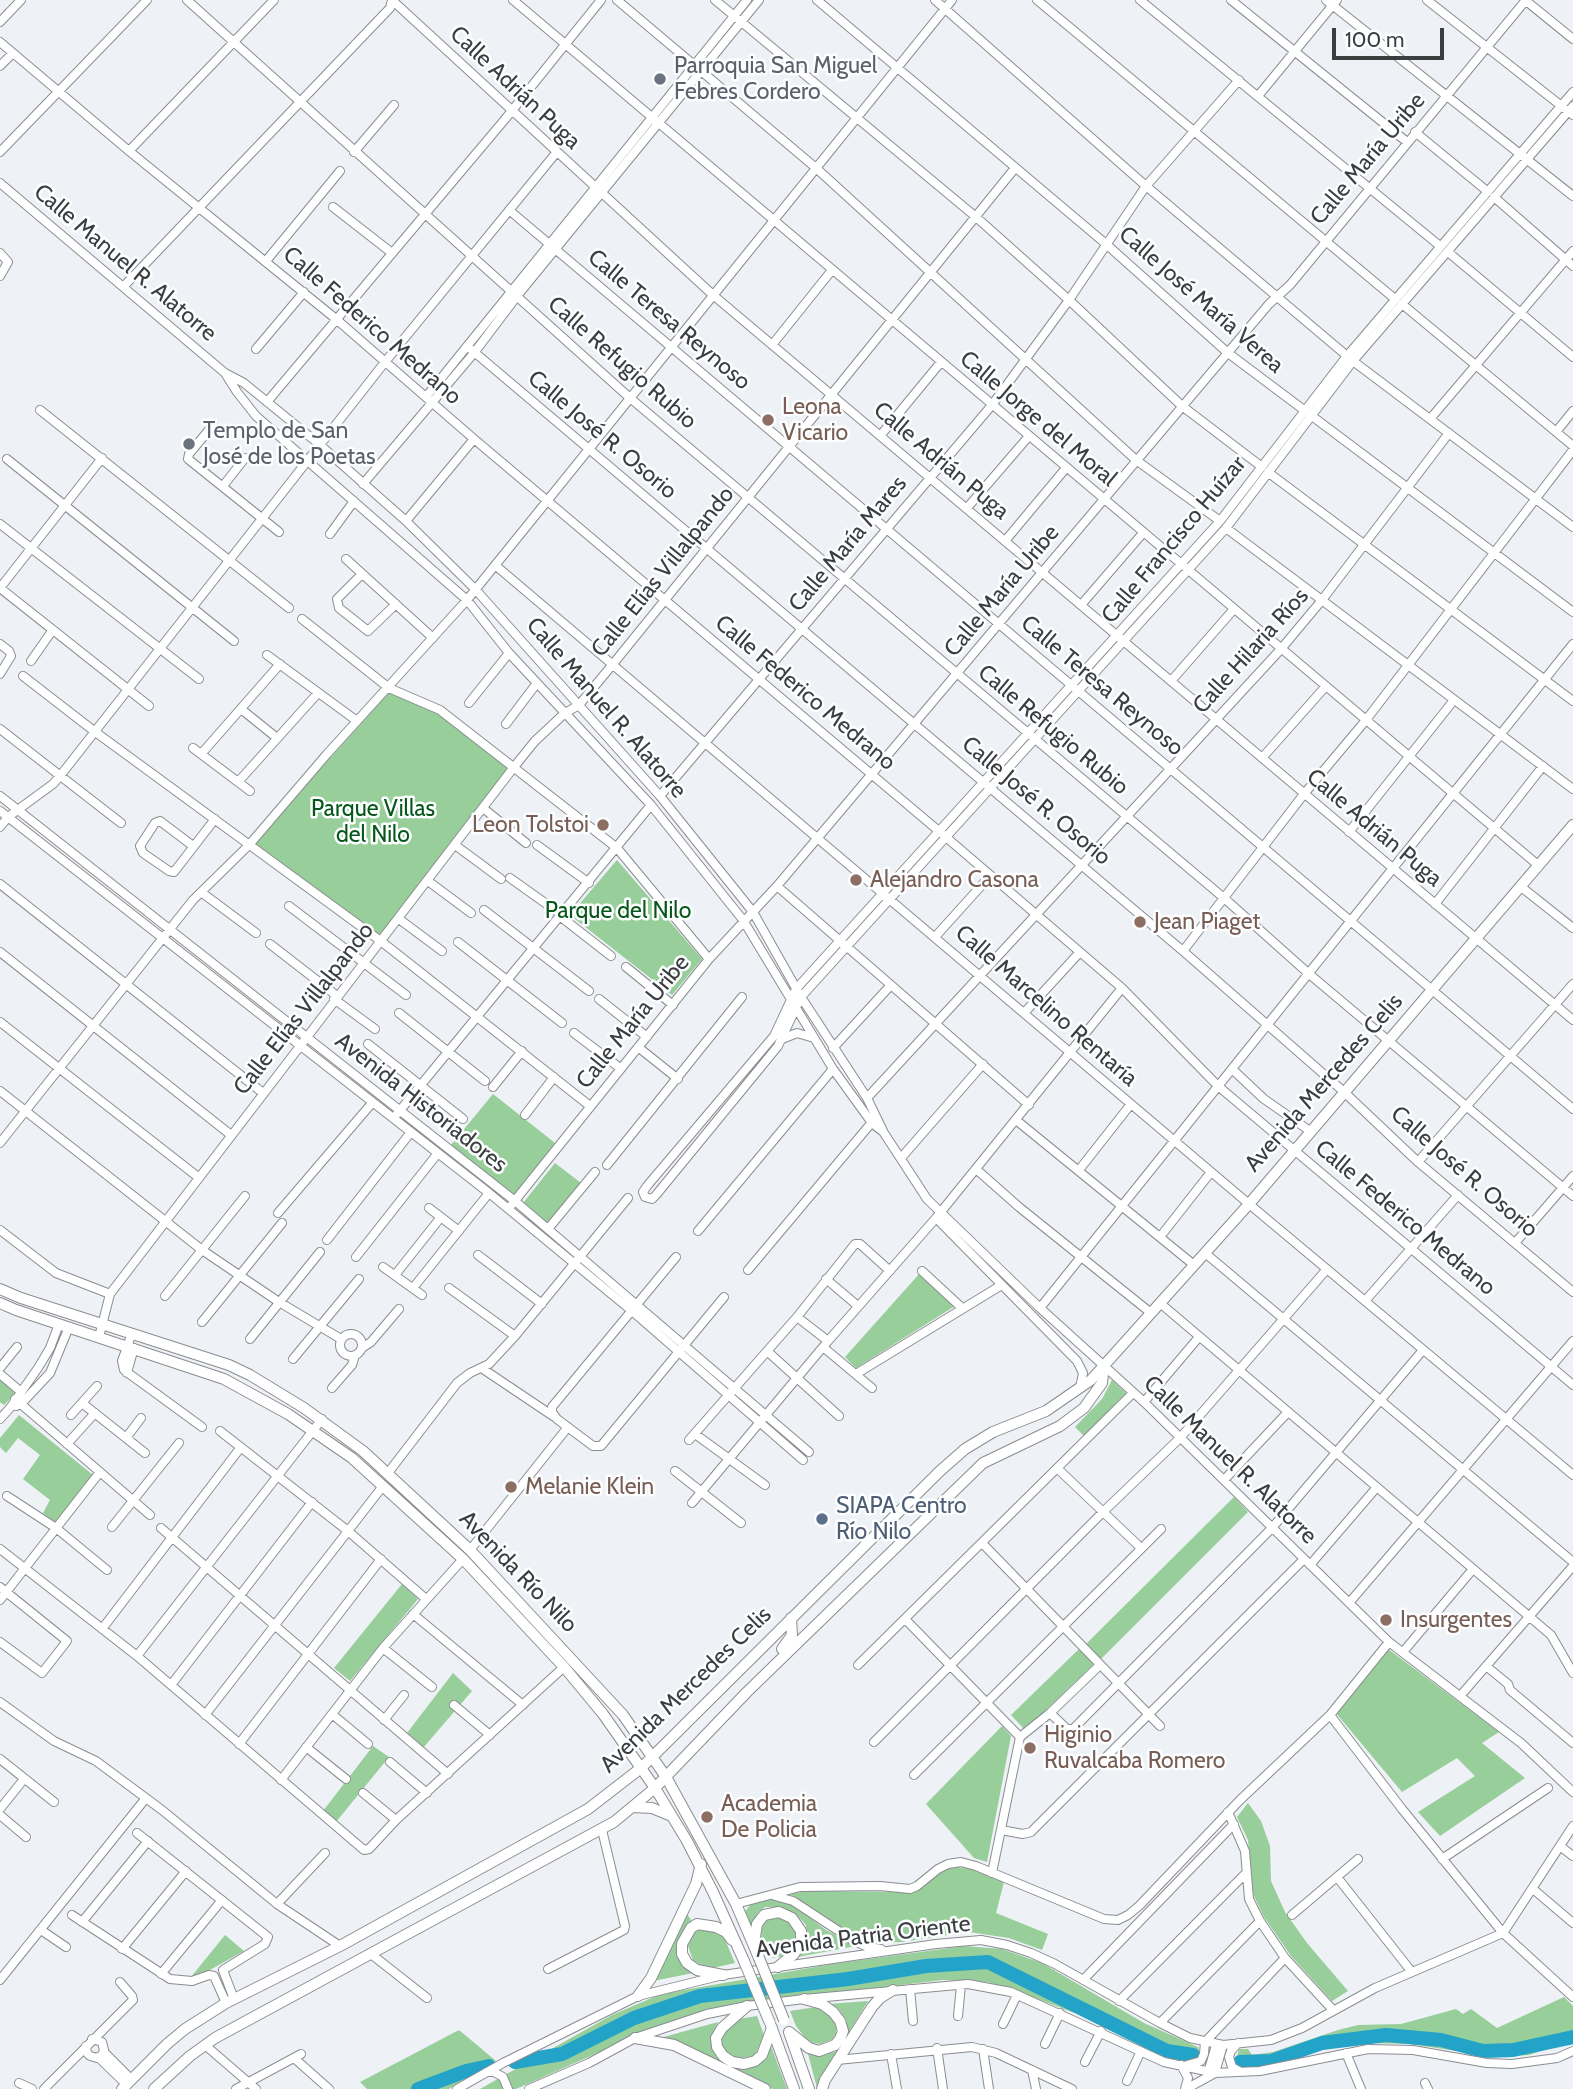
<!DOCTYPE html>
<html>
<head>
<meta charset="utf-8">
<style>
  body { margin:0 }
  #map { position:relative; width:1573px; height:2089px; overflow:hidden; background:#eef1f5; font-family:Cabin,sans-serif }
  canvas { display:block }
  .scale { position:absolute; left:1332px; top:28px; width:112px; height:32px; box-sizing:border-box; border:4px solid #3c3d3e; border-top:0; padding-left:9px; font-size:21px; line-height:24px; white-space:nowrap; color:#3c3d3e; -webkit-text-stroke:5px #fdfeff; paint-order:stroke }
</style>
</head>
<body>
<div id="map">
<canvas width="1573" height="2089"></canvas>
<div class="scale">100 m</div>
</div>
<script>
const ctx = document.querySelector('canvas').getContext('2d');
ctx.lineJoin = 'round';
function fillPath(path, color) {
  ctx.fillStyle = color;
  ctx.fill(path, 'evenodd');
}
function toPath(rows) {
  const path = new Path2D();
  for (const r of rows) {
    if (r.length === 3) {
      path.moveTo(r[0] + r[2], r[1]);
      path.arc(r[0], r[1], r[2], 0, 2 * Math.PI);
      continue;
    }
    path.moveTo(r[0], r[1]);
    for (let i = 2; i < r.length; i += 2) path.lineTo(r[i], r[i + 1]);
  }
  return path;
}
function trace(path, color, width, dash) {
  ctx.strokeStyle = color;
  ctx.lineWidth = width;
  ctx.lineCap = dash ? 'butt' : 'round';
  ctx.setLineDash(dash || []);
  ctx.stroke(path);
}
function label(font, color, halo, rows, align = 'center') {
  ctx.font = font + ' Cabin,sans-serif';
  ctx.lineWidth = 5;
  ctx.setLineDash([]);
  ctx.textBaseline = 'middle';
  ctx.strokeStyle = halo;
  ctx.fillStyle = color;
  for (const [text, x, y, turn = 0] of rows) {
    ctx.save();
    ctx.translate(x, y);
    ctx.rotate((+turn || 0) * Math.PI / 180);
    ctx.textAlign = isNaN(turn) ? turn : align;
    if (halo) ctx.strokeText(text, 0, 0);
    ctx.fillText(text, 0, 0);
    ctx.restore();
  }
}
fillPath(toPath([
  [390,691,433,707,511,767,380,935,253,844],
  [617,860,702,959,672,995,570,915],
  [493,1094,555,1143,514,1195,451,1145],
  [555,1163,581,1183,547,1223,523,1203],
  [920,1273,955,1306,856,1368,845,1357],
  [0,1377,18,1391,4,1405,0,1402],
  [1112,1380,1126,1393,1084,1436,1075,1427,1102,1399],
  [19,1415,93,1475,55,1523,43,1513,50,1500,23,1479,40,1455,18,1438,6,1453,0,1447,0,1438],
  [1234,1497,1248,1512,1101,1659,1086,1644],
  [402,1584,418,1599,350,1681,334,1668],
  [1079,1649,1094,1664,1025,1730,1011,1715],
  [1388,1649,1499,1732,1482,1743,1525,1778,1440,1836,1418,1812,1475,1776,1457,1758,1402,1792,1335,1712],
  [453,1673,472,1691,423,1748,407,1733],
  [1002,1726,1011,1736,987,1862,974,1858,926,1804],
  [373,1746,389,1757,336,1822,323,1811],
  [1248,1803,1261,1821,1270,1846,1271,1881,1285,1912,1307,1943,1348,1991,1332,2001,1291,1956,1264,1917,1253,1894,1248,1840,1237,1817],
  [951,1866,971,1869,1004,1882,996,1913,1048,1934,1042,1950,1009,1938,969,1932,902,1942,873,1943,854,1937,790,1894,807,1891,914,1892,922,1888,943,1870],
  [765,1899,774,1899,790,1903,826,1930,856,1946,798,1957,807,1940,806,1925,796,1914,781,1907,765,1907,758,1912,751,1925,744,1913,750,1905],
  [687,1914,693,1923,682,1936,693,1973,653,1981,659,1973],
  [779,1917,790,1922,796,1931,794,1946,786,1956,769,1958,761,1941,762,1928,768,1918],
  [700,1929,718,1932,724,1937,735,1963,708,1969,693,1960,688,1946,693,1933],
  [225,1935,244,1951,208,1971,191,1977],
  [964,1946,1002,1949,1042,1963,1144,2023,1198,2047,1200,2052,1198,2058,1183,2063,1143,2047,1077,2014,1006,1987,987,1982,943,1980,750,2003,622,2042,516,2089,480,2089,612,2015,661,1994,832,1964],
  [1564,1997,1573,2006,1573,2040,1529,2055,1498,2057,1409,2044,1370,2043,1326,2049,1275,2063,1249,2065,1236,2062,1239,2049,1248,2049,1252,2055,1273,2052,1338,2030,1358,2025,1401,2024,1456,2009,1463,2014,1471,2009,1497,2028],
  [868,2001,823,2074,817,2088,808,2054,835,2052,847,2033,846,2019,838,2008,829,2004],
  [816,2007,825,2010,836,2020,836,2033,833,2039,821,2044,813,2043,806,2039,796,2026,790,2011],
  [757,2016,764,2035,755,2055,742,2058,733,2057,724,2051,721,2043,721,2035,738,2019],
  [718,2022,712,2036,714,2052,718,2059,727,2064,758,2065,766,2059,771,2046,787,2089,773,2089,678,2043,660,2038],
  [459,2030,496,2061,449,2089,367,2089,360,2082]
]), '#97ce9a');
trace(toPath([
  [515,2062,562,2054,634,2018,700,1996,848,1979,926,1966,988,1962,1167,2051,1193,2055],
  [1240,2062,1271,2061,1322,2043,1386,2035,1441,2040,1483,2051,1513,2050,1573,2037],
  [418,2089,466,2071,489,2066]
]), '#24a3c8', 14);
const minor = toPath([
  [187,0,630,398,1224,898,1308,973,1573,1196],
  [392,0,713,295,1573,1020],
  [513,0,1538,865],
  [617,0,816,168,1136,460,1220,521],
  [715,0,976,217,1069,300,1182,406,1262,467],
  [817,0,1106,244,1228,353,1573,612],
  [935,0,1146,186,1353,361,1573,527],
  [1037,0,1395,299],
  [1140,0,1440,246],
  [1231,0,1407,142],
  [1326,0,1573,196],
  [1427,0,1573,115],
  [1525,0,1573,39],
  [0,22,21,0],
  [0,42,129,151,336,319,474,439,940,832,1122,988,1218,1086,1573,1385],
  [0,66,13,53],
  [1573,92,1347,356,1220,521,796,989,774,1036,647,1186,643,1192,645,1197,652,1199,656,1195,778,1046,801,997,1226,528,1353,361,1573,106],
  [1258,96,1337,0],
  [1415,132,1487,191],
  [129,151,274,0],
  [0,152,147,0],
  [354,152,394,105],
  [0,183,225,373,244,383,320,445,406,521,475,589,660,796,753,912,801,997,867,1098,884,1133,927,1199,1040,1308,1144,1402,1389,1642,1521,1743,1573,1792],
  [1494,197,1573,266],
  [333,207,392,253],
  [509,210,1573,1109],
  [1448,252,1573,357],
  [0,253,8,262,0,276],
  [266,261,340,171],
  [124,286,390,8,392,0],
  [1402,304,1573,446],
  [772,345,832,270],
  [467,346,1183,951,1343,1091,1418,1162,1573,1292],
  [256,349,304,292],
  [225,373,237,392,256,416,467,600,509,653,651,805,743,920,833,1069,872,1123,882,1131],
  [426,397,747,0],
  [267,402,506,118,601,0],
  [40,410,289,608],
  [1430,419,1573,251],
  [213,425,189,454,188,459,279,532],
  [1556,432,1573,411],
  [880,436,941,362],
  [7,459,234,641],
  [1269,473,1573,701],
  [363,484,474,353,517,296,759,0],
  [223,486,245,458],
  [967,508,1029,436],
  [406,521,474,439],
  [0,524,199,679],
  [1226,528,1573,789],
  [330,534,354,501],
  [1005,541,1066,468],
  [346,559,433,638],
  [495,565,1249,1204,1573,1475],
  [362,574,337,599,339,608,368,631,396,604],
  [0,588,149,706],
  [0,588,102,458],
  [1081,605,1143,533],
  [302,619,389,688,440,710,617,848,709,959],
  [0,644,9,651,11,656,0,674],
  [267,655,357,721],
  [31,661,52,631],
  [23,676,94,731,382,942,590,1106],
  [1171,681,1234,609],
  [469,703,509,653],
  [241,709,277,738],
  [506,724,537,683],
  [0,729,121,823],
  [193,748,250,791],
  [202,753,280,664],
  [1262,758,1326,686],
  [238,782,318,693],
  [0,796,515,1201,809,1452],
  [660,796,992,405,1069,300,1146,186,1239,80],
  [483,808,526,843],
  [0,811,489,1193,632,1311,803,1460],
  [0,827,8,817,53,784,60,776,385,362,556,153],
  [1349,832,1454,700],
  [455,845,501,879],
  [537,845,589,883],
  [193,846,160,821,155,823,140,846,143,853,169,871,174,872,215,819],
  [510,878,562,915],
  [428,881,471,913],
  [0,884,263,1093],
  [777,886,1029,1105],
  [1520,886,1573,928],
  [201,892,256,933],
  [1435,904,1543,766],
  [289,906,406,995],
  [484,910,589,991],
  [561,917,611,956],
  [399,919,442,951],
  [935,937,990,876],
  [458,942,562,1023],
  [270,944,337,996],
  [1183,951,1304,794,1366,720,1573,450],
  [0,952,231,1135],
  [626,967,673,1005],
  [334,999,375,1029],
  [599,999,647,1037],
  [399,1013,485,1081],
  [1024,1013,1080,952],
  [0,1022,198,1177],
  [574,1033,620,1068],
  [782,1039,797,1033,814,1038],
  [368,1044,463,1119],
  [638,1047,678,1079],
  [833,1048,891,985],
  [1232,1069,1264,1099,1310,1131],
  [493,1087,522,1051],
  [0,1091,202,1250,279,1302,341,1339],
  [867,1098,1281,649,1322,600,1449,433],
  [397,1114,651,805],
  [525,1115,554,1077],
  [1016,1120,1194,1265],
  [0,1143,193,900,249,845,327,754,467,600,952,0],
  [901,1158,983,1064],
  [1418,1162,1573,984],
  [607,1165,742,997],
  [976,1169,1019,1207,1151,1313],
  [1079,1170,1131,1104],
  [429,1208,459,1231],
  [509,1208,709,959,777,886,1269,304,1290,285,1526,0],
  [278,1213,372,1103],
  [936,1218,1077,1361,1083,1373,1080,1388],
  [548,1229,595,1172],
  [0,1230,56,1273,110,1294],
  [698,1231,833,1069],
  [1160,1237,1211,1172],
  [327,1240,411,1132],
  [1515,1243,1573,1176],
  [1205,1253,1573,1562],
  [478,1255,542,1304],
  [356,1257,438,1153],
  [676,1257,552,1407,552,1412,557,1419,593,1446,601,1446,724,1297],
  [383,1267,422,1295],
  [748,1270,873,1121],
  [922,1271,962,1308],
  [395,1275,441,1217],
  [826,1279,858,1306],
  [413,1288,489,1193],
  [449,1288,515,1336],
  [165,1296,245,1196],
  [1365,1301,1458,1195],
  [1160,1303,1551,1635,1573,1673],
  [1040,1308,1573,644],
  [797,1317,828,1341],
  [202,1322,282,1223],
  [132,1333,122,1361,124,1370,202,1427],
  [351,1345,11],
  [99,1337,110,1294,514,767,535,741,565,713,579,705,613,664,1015,168],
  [250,1339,320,1252],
  [823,1347,872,1388],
  [362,1348,371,1342,399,1309],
  [767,1351,839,1416],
  [293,1359,359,1279],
  [0,1368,17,1347],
  [483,1369,553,1416],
  [127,1373,134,1348],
  [0,1374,20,1391],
  [856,1374,1000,1286],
  [332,1388,352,1365,355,1355],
  [15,1399,150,1515],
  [1144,1402,1199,1337],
  [82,1403,145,1453],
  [16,1406,21,1404,50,1373,69,1327],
  [71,1415,97,1386],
  [0,1419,10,1408,38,1368,50,1348,59,1324],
  [220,1431,348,1531,426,1599],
  [695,1434,765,1485],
  [126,1438,141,1418],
  [689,1440,797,1317,855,1244,860,1244,890,1271],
  [67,1444,95,1413],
  [1057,1468,1141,1548],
  [675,1471,741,1523],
  [388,1473,457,1383,470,1373,489,1364,515,1336,628,1198],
  [1224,1480,1288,1412],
  [7,1496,56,1528,107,1570],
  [692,1503,828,1341,936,1218,1122,988],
  [112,1527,179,1443],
  [161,1528,448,1774],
  [982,1543,1160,1726],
  [0,1549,137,1656,364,1850,369,1849,396,1820,564,1667],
  [470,1550,568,1427],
  [1310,1565,1377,1487],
  [0,1587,67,1641,42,1673,0,1642],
  [0,1600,100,1472],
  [1349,1603,1573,1341],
  [413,1614,523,1705],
  [905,1619,1020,1737],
  [102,1629,241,1447],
  [383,1648,432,1687],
  [1403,1652,1473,1569],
  [137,1656,322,1419],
  [858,1665,1133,1393],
  [1486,1666,1508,1684,1510,1690,1573,1743],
  [171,1685,312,1502],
  [1461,1695,1573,1566],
  [0,1702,54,1741,96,1761,162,1810,277,1904,340,1946],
  [454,1705,490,1735],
  [1050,1713,1067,1729,1073,1729,1272,1528,1423,1350],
  [332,1714,368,1744],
  [205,1715,383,1486],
  [1330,1715,1402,1809,1503,1933,1573,1997],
  [384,1720,404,1695],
  [1020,1737,1050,1713,1100,1665],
  [874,1742,1104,1511,1180,1438,1327,1269],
  [239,1744,381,1559],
  [306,1747,346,1779],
  [0,1759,54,1802],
  [390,1762,427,1793],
  [914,1775,1161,1529],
  [281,1780,383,1648,463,1559],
  [363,1793,396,1820],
  [0,1809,24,1779],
  [1228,1812,1245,1851,1249,1899,1260,1921,1285,1958,1333,2010],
  [0,1815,26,1837],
  [1001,1830,1023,1834,1031,1832,1304,1559],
  [137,1833,268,1937,265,1944,223,1970,234,1999],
  [1560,1846,1573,1856],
  [1442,1859,1548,1788],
  [992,1873,1020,1737],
  [1337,1877,1411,1971],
  [1533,1889,1573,1923],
  [775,1896,793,1901,854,1941,868,1947,881,1949],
  [277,1904,325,1853],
  [736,1904,800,1887,880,1886,910,1889,917,1886,938,1869,948,1864,961,1862,976,1866,1104,1919,1118,1920,1128,1915,1139,1906,1240,1800,1330,1715,1389,1642],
  [72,1915,170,1979,192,1981,209,1975,214,1976,226,2003],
  [1292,1915,1358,1859],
  [82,1922,148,1841],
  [41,1930,66,1947],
  [1503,1933,1573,1826],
  [122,1949,186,1871],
  [371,1954,427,1998],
  [548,1969,624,1930,625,1926,602,1830],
  [161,1974,222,1900],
  [0,1980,146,1798],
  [1083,1980,1234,1824],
  [910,1989,913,2021],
  [1119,2001,1245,1874],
  [958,2016,961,1985],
  [1160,2023,1260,1921],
  [1003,2024,1017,1995],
  [1238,2043,1231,2051,1229,2057,1232,2067,1239,2071],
  [1045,2044,1060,2013],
  [205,2045,256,2089],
  [86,2046,87,2053,90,2056,97,2058,102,2055,104,2050,102,2042,92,2039],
  [937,2048,943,2089],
  [983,2049,989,2089],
  [104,2052,131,2079],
  [1346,2053,1361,2089],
  [891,2054,897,2089],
  [98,2057,126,2084],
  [294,2058,329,2089],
  [837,2060,972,2047,996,2053,1072,2089],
  [1085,2062,1101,2031],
  [1181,2065,1188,2078,1185,2089],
  [1187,2065,1201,2061,1204,2054,1205,2042,1285,1958],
  [1032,2070,1036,2089],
  [487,2072,494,2072,503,2077,508,2089],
  [1207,2076,1216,2045],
  [1127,2081,1141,2051],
  [19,2083,32,2089],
  [1425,2083,1428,2089],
  [44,2089,133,2000,132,1996,120,1982],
  [236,2089,301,2054],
  [457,2089,503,2063,638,1996,723,1975,936,1944,981,1940,1007,1945,1031,1953,1055,1964,1160,2023,1190,2038,1223,2045,1271,2040,1302,2028,1375,1988,1503,1933],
  [529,2089,589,2063,635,2038,707,2014,747,2006,804,1999,968,1984,1011,1992,1164,2062,1215,2073,1260,2071,1368,2049,1413,2050,1487,2063,1512,2064,1557,2058,1573,2051],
  [1186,2089,1215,2073,1223,2045]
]);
const major = toPath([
  [0,1289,21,1298,229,1365,250,1375,304,1408,363,1451,470,1550,623,1715,666,1777,736,1904,759,1958],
  [0,1303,16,1310,224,1379,288,1414,352,1458,463,1559,564,1667,603,1714,655,1788,687,1841,713,1892,744,1961],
  [782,1649,792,1635,791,1618],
  [632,1807,652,1808,669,1815],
  [754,1943,757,1924,764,1915,779,1912,792,1918,801,1931,801,1942,794,1954,778,1967],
  [723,1975,697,1970,687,1963,682,1954,682,1944,691,1928,697,1924,716,1927,726,1932,732,1940],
  [638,1996,651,1978,696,1884,701,1864],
  [747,2006,722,2028,716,2038,717,2047,723,2056,732,2062,744,2064,755,2061,762,2055,772,2028],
  [771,2026,794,2089],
  [789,2032,809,2048,819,2051,835,2045,840,2039,843,2031,840,2021,833,2012,822,2004,804,1999],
  [789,2032,809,2089],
  [635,2038,674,2045,765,2089],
  [122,2089,167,2044,185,2029,226,2003,340,1946,588,1809,641,1768,940,1471,965,1449,993,1432,1046,1411,1091,1380,1249,1204,1573,825],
  [154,2089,190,2056,215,2038,614,1822,655,1788,747,1692,983,1463,1060,1426,1084,1408,1102,1383,1104,1366],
  [822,2089,825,2080,872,2007,880,1998,893,1990]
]);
trace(minor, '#8a8d91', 10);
trace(major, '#8a8d91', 12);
trace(minor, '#fff', 8);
trace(major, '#fff', 10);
const majorBridge = toPath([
  [759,1958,784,2020],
  [744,1961,770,2023]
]);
trace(majorBridge, '#8a8d91', 12, []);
trace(majorBridge, '#fff', 10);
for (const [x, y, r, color] of [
  [660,79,7,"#6b7280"],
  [768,420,7,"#8d6e63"],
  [189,444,7,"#6b7280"],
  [603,825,7,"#8d6e63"],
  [856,880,7,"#8d6e63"],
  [1140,922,7,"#8d6e63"],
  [511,1487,7,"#8d6e63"],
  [822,1519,7,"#5c6f8a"],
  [1386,1620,7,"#8d6e63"],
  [1030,1748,7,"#8d6e63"],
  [707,1817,7,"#8d6e63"]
]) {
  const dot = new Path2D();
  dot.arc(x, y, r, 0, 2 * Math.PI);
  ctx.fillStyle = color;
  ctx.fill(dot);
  trace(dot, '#fdfeff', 2.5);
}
label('23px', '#5b616d', '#fdfeff', [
  ["Parroquia San Miguel",674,66],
  ["Febres Cordero",674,92],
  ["Templo de San",203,431],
  ["José de los Poetas",203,457]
], 'left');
label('23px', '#3c3d3e', '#fdfeff', [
  ["Calle Adrián Puga",515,88,43],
  ["Calle María Uribe",1368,159,-50],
  ["Calle Manuel R. Alatorre",125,263,40],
  ["Calle José María Verea",1201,300,41],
  ["Calle Teresa Reynoso",669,320,40],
  ["Calle Federico Medrano",372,326,41],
  ["Calle Refugio Rubio",622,363,41],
  ["Calle Jorge del Moral",1038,419,40],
  ["Calle José R. Osorio",602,435,40],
  ["Calle Adrián Puga",941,461,40],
  ["Calle Francisco Huízar",1174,540,-50],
  ["Calle María Mares",848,544,-50],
  ["Calle Elías Villalpando",663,572,-51],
  ["Calle María Uribe",1002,591,-50],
  ["Calle Hilaria Ríos",1251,651,-48],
  ["Calle Teresa Reynoso",1102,686,40],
  ["Calle Federico Medrano",805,693,40],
  ["Calle Manuel R. Alatorre",606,708,49],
  ["Calle Refugio Rubio",1053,730,40],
  ["Calle José R. Osorio",1036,801,40],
  ["Calle Adrián Puga",1374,828,40],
  ["Calle Marcelino Rentaría",1046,1006,41],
  ["Calle Elías Villalpando",304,1009,-52],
  ["Calle María Uribe",633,1022,-51],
  ["Avenida Mercedes Celis",1324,1083,-49],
  ["Avenida Historiadores",421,1103,38],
  ["Calle José R. Osorio",1464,1172,41],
  ["Calle Federico Medrano",1405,1218,40],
  ["Calle Manuel R. Alatorre",1230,1460,44],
  ["Avenida Río Nilo",518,1572,46],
  ["Avenida Mercedes Celis",686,1690,-44],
  ["Avenida Patria Oriente",863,1937,-7]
]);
label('23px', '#785e54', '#fdfeff', [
  ["Leona",782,407],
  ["Vicario",782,433],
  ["Leon Tolstoi",589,825,"right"],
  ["Alejandro Casona",870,880],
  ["Jean Piaget",1154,922],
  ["Melanie Klein",525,1487],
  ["Insurgentes",1400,1620],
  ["Higinio",1044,1735],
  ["Ruvalcaba Romero",1044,1761],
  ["Academia",721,1804],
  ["De Policia",721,1830]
], 'left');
label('23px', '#07571a', '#fdfeff', [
  ["Parque Villas",373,809],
  ["del Nilo",373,835],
  ["Parque del Nilo",618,911]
]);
label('23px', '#4e5e75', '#fdfeff', [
  ["SIAPA Centro",836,1506],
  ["Río Nilo",836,1532]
], 'left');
</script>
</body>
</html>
